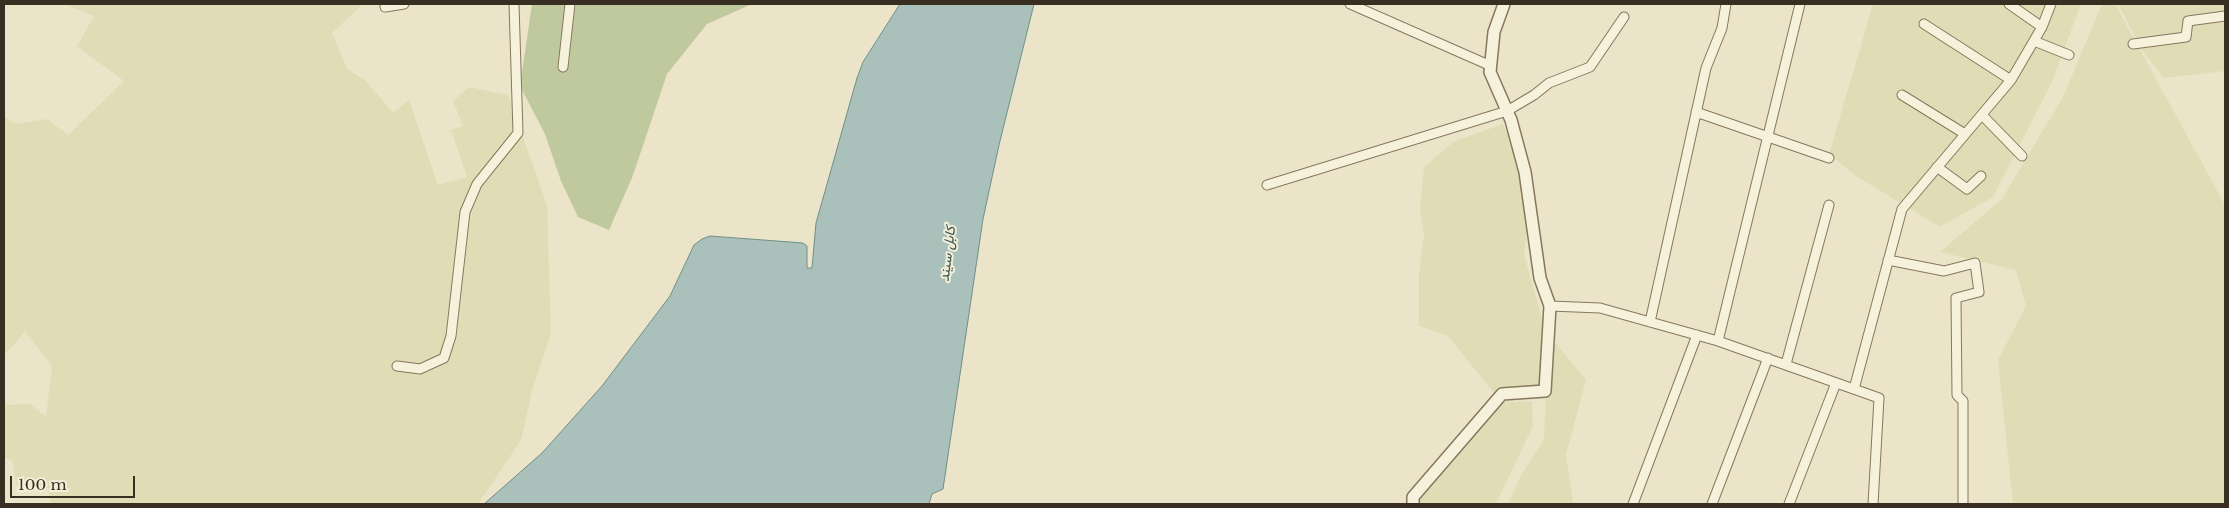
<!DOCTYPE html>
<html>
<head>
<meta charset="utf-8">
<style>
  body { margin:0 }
  #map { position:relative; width:2229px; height:508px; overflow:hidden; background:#ebe4c8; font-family:"Libre Baskerville",serif }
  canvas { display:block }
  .frame { position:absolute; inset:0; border:5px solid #382e21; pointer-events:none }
  .scale { position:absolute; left:10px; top:476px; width:125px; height:22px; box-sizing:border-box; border:2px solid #382e21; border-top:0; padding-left:6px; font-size:15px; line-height:18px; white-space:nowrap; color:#382e21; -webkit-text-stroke:4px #f3eed7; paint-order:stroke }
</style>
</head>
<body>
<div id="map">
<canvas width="2229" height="508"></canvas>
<div class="frame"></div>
<div class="scale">100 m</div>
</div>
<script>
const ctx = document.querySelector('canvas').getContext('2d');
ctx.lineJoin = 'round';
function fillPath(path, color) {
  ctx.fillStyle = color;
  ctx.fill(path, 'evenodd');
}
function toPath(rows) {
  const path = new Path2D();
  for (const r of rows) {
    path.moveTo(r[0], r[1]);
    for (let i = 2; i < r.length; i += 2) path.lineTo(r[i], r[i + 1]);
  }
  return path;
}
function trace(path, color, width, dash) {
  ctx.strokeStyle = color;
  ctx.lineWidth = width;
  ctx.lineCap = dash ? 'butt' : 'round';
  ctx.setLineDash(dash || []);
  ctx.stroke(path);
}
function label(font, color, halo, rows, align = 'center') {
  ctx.font = font + ' "Libre Baskerville",Vazirmatn,serif';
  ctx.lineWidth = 4;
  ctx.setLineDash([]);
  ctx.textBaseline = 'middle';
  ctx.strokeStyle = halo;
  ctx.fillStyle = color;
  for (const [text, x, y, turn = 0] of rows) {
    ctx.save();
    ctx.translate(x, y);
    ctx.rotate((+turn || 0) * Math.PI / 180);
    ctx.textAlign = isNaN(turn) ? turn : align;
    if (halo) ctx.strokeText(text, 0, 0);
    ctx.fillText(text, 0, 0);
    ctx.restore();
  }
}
fillPath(toPath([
  [65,4,363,4,332,33,347,69,365,80,393,113,409,100,438,185,467,177,451,130,463,126,453,101,469,87,508,95,547,205,551,333,532,391,521,440,478,504,51,504,47,486,16,485,12,460,4,458,4,405,30,404,46,417,52,366,25,332,4,355,4,116,16,124,47,119,68,135,124,81,77,46,94,16],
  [1873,4,2081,4,2052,82,1993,197,1940,227,1856,176,1829,154],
  [2102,4,2115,4,2225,205,2225,504,2013,504,1998,360,2026,306,2016,270,1940,252,2002,199,2063,97],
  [2118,4,2225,4,2225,71,2164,78,2144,53],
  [1503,124,1532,194,1524,255,1544,325,1540,393,1498,398,1448,336,1419,326,1419,274,1424,235,1420,207,1424,167,1453,142],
  [1548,334,1586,380,1566,455,1573,504,1508,504,1520,477,1544,439],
  [1532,401,1533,426,1496,504,1417,504,1448,452,1493,403]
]), '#e0ddb6');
fillPath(toPath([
  [532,4,752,4,707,24,667,74,632,178,609,230,578,217,561,181,545,134,520,86]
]), '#c0c99d');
const water = toPath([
  [900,4,1034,4,999,145,983,219,943,489,932,494,929,504,484,504,542,453,602,386,670,296,694,245,702,239,710,236,803,243,807,246,807,268,812,268,816,223,857,78,863,62,900,4]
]);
fillPath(water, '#a9c0bb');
trace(water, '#708e89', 1);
const minor = toPath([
  [1350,4,1491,66],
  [2009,4,2042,27],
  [385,7,404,4],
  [1924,24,2011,80],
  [2034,41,2069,55],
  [2133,44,2186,37,2188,21,2225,16],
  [563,67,570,4],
  [1902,95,1965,134],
  [1696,112,1829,158],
  [1982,115,2022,156],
  [1937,167,1967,189,1981,176],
  [1267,185,1507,111,1534,95,1549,83,1590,67,1624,17],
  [1888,260,1944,271,1975,263,1979,292,1956,298,1957,395,1963,401,1963,504],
  [1550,306,1600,308,1718,341,1879,398,1873,504],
  [1650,322,1706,68,1722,28,1726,4],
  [1718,341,1800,4],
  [1786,364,1829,205],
  [397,366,420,369,444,358,451,336,465,212,477,184,518,133,514,4],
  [1854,389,1902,209,2011,80,2042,27,2051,4],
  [1633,504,1697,335],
  [1712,504,1768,358],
  [1789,504,1836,383]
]);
const tertiary = toPath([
  [1413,504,1413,497,1502,394,1545,391,1550,306,1540,278,1525,172,1511,120,1490,72,1494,32,1504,4]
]);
trace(minor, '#86775f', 11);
trace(tertiary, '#86775f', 14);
trace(minor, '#f6f1db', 9);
trace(tertiary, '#f6f1db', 11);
label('italic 14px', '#315556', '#f3eed7', [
  ["کابل سيند",948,254,-83]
]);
</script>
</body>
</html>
